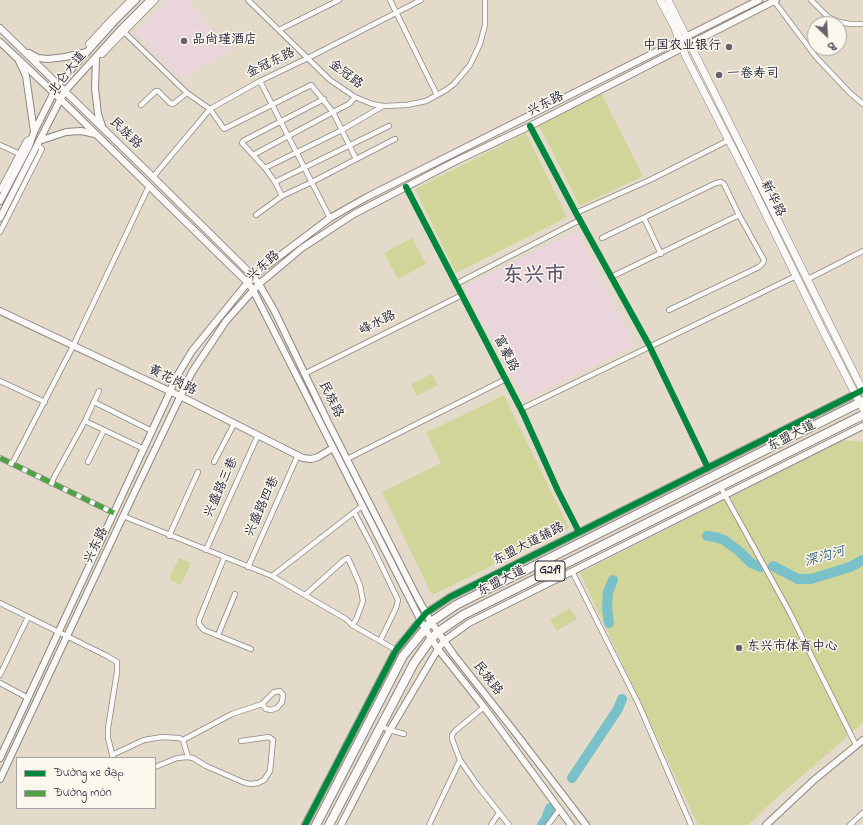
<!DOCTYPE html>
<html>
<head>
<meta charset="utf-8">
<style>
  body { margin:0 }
  #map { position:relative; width:863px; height:825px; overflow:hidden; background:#e4dac9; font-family:"Indie Flower",sans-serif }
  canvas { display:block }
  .legend { position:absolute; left:16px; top:757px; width:140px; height:52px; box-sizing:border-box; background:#fbf7ec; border:1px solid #a4a2a5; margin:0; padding:5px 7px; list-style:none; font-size:12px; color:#22223b }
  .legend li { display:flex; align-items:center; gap:8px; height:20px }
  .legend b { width:20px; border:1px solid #a4a2a5 }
  .north { position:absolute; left:807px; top:16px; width:40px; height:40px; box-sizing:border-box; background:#fbf7ec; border:1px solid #a4a2a5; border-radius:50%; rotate:155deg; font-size:11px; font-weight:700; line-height:16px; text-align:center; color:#22223b }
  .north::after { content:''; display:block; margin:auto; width:14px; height:18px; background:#66626d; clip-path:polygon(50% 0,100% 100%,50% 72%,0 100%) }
</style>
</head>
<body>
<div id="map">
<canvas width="863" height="825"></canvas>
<ul class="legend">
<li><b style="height:5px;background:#00873e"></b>Đường xe đạp</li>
<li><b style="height:5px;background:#50a245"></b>Đường mòn</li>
</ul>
<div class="north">B</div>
</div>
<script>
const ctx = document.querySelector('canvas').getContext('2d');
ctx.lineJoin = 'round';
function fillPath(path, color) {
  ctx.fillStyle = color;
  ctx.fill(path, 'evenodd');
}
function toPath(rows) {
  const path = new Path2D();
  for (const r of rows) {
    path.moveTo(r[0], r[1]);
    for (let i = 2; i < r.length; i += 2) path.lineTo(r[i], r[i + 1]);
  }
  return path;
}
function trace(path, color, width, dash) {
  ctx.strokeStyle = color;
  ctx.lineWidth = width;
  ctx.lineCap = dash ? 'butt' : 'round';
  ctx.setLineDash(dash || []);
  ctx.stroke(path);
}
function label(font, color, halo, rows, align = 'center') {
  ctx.font = font + ' "Indie Flower","LXGW WenKai TC",sans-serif';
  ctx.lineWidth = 3;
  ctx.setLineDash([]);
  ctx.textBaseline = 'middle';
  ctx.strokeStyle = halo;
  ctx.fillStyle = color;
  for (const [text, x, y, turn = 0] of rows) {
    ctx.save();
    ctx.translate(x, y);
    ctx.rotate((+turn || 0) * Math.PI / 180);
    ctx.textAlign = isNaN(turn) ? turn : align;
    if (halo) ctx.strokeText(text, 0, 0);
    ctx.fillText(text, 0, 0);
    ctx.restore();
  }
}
fillPath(toPath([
  [168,0,186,0,205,19,204,21,233,49,181,78,135,33],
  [577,231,635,344,525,400,464,286]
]), '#e9d5db');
fillPath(toPath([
  [601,93,643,176,580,206,538,124],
  [526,133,567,217,456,273,415,189],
  [412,238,426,264,398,279,384,253],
  [432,374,438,385,417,396,411,384],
  [504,395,569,528,432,595,382,492,441,463,426,433],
  [843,440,863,442,863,723,774,800,748,825,698,825,580,573],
  [179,558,191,563,181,585,169,579],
  [570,608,577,619,557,631,550,620]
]), '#d2d59a');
trace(toPath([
  [707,536,715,537,724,540,739,551,751,563,760,567],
  [773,566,798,579,811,579,850,567,863,560],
  [609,623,607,608,608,592,613,580],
  [572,778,618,709,622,699],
  [542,825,546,819,550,808]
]), '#79c1c8', 10);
const street = toPath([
  [248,0,330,80,355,97,372,104,383,106,407,105,426,101,446,90,454,84,470,65,480,44,485,25,485,0],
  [390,0,437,95],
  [811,0,828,17,839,22,850,24,863,24],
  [774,1,816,57,850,93,863,104],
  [121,29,187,93,210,109,224,129,311,85,333,112,356,159],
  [279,30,339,0],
  [90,48,88,44,110,20,130,0],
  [98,55,102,55,156,0],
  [260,81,330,218],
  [141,105,156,91,158,91,170,103,173,104,187,93],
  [530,126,576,213,649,345,708,468],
  [0,145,22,155],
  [253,155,333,112,349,104,355,97],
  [265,168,342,130,383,106],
  [153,177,210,109,260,81,308,58,421,0],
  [275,182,389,126],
  [406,187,523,413,558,491,579,532],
  [0,190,26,141,31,138],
  [282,196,275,182,265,168,242,143,243,141,324,99],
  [576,213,652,179,729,140],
  [256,215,282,196,312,182,395,139],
  [644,218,661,254],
  [0,232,42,149,38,145],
  [602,238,716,183,721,182,724,184,739,215,764,260,763,263,759,267,669,310],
  [611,277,739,215],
  [808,279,863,251],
  [456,284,580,220],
  [304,374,462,295],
  [0,381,45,402],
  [94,402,152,431],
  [521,409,796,276],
  [85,421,144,449],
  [0,458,114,513],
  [347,459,506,379],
  [88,462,104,430],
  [214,462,234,424],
  [12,464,73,346,149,186],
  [51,483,85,421,99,391],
  [720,486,789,611,856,745],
  [354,512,372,546,398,600,396,608,380,641],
  [123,516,272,576,362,506],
  [169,536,198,472],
  [206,550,258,435],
  [224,558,199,620,199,624,204,630,251,649],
  [248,567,298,455],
  [572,571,639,705,691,825],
  [272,576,346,619,352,625,356,620,363,601,360,585,348,558,344,560,305,595],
  [0,603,107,656,117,662,117,672,108,728,108,738,113,758],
  [352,625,396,650],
  [218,635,235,594],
  [0,675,28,617],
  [0,683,28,698],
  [484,707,455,731,452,735,452,739,460,760,478,786,509,825],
  [381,726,390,730,404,734],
  [183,740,232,714,262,704,274,692,280,691,283,695,282,702,277,708,271,710,266,709,262,704],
  [112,755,144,740,162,737,179,738,183,740,188,757],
  [155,767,177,758,188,757,193,758,206,766,245,783,251,784,258,783,264,780,270,771,273,740,269,737,241,741],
  [429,825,460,760],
  [491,825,499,813],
  [548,825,559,810],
  [850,825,863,813]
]);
const secondary = toPath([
  [0,28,153,177,253,276,259,284,274,310,327,420,417,597,431,622,454,655,514,731,586,825],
  [0,42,53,92,248,283,253,290,425,629,438,649,484,707,571,825],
  [29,53,38,58,48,59,65,57,87,52],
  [96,58,95,88,98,114,102,126],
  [19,61,26,76,34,132],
  [39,141,66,132,81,131,95,134],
  [0,201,29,146,34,132,58,84,114,22,136,0],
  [0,218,60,100,65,91,121,29,150,0],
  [0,311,180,396,303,458,311,459,318,457,333,448],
  [0,758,170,392,174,381,192,351,253,276,330,218,367,197,759,0],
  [0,779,127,508,192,372,226,321,259,284,302,248,354,214,456,161,530,126,776,0],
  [305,825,396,650,426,613,450,597,863,390],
  [341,825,390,730,438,649,444,641,469,623,863,426],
  [766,825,814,780,863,740]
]);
const primary = toPath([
  [660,0,674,26,686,57,746,174,825,335,863,409],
  [668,0,863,391]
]);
const highway = toPath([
  [316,825,403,656,431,622,456,605,863,401],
  [329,825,414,663,431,639,438,632,463,615,863,415]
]);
trace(street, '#8c8783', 6);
trace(secondary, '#8c8783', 8);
trace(primary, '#8c8783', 8);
trace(highway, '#8c8783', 10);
trace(street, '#fbf9f7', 4.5);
trace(secondary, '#fbf9f7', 6);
trace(primary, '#fbf9f7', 7);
trace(highway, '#fbf9f7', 8);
trace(toPath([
  [0,458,114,513]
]), '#50a245', 5, [10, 5]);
trace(toPath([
  [530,126,576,213,649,345,708,468],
  [406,187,523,413,558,491,579,532],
  [305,825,396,650,426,613,450,597,863,390]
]), '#00873e', 6);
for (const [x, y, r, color] of [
  [184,41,4,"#66626d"],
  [729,47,4,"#66626d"],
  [719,75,4,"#66626d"],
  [739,648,4,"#66626d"]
]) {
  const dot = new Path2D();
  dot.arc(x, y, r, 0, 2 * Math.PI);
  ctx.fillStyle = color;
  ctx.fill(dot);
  trace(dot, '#fbf7ec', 1.5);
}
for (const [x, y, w] of [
  [550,571,30]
]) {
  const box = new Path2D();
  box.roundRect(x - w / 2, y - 10, w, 20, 3);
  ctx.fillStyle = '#fbf7ec';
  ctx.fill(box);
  trace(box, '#22223b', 1);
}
label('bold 12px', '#22223b', null, [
  ["G219",550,571]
]);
label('13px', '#22223b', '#fbf7ec', [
  ["品尚瑾酒店",192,41],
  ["中国农业银行",721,47,"right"],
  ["一卷寿司",727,75],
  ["东兴市体育中心",747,648]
], 'left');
label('13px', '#22223b', '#fbf7ec', [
  ["金冠东路",271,64,-26],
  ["北仑大道",68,74,-51],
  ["金冠路",345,75,37],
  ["兴东路",546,105,-27],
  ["民族路",125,134,44],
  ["新华路",772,199,64],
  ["兴东路",264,267,-41],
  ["峰水路",378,324,-27],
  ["富豪路",505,354,63],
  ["黄花岗路",172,381,26],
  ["民族路",330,400,64],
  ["东盟大道",792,437,-27],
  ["兴盛路三巷",222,488,-66],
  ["兴盛路四巷",263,507,-66],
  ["东盟大道辅路",529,545,-27],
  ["兴东路",97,546,-65],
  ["东盟大道",502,582,-27],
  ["民族路",487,679,52]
]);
label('italic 14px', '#325d73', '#fbf7ec', [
  ["深沟河",825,558,-16]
]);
label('bold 21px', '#5a4e72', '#fbf7ec', [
  ["东兴市",534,278]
]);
</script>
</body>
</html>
